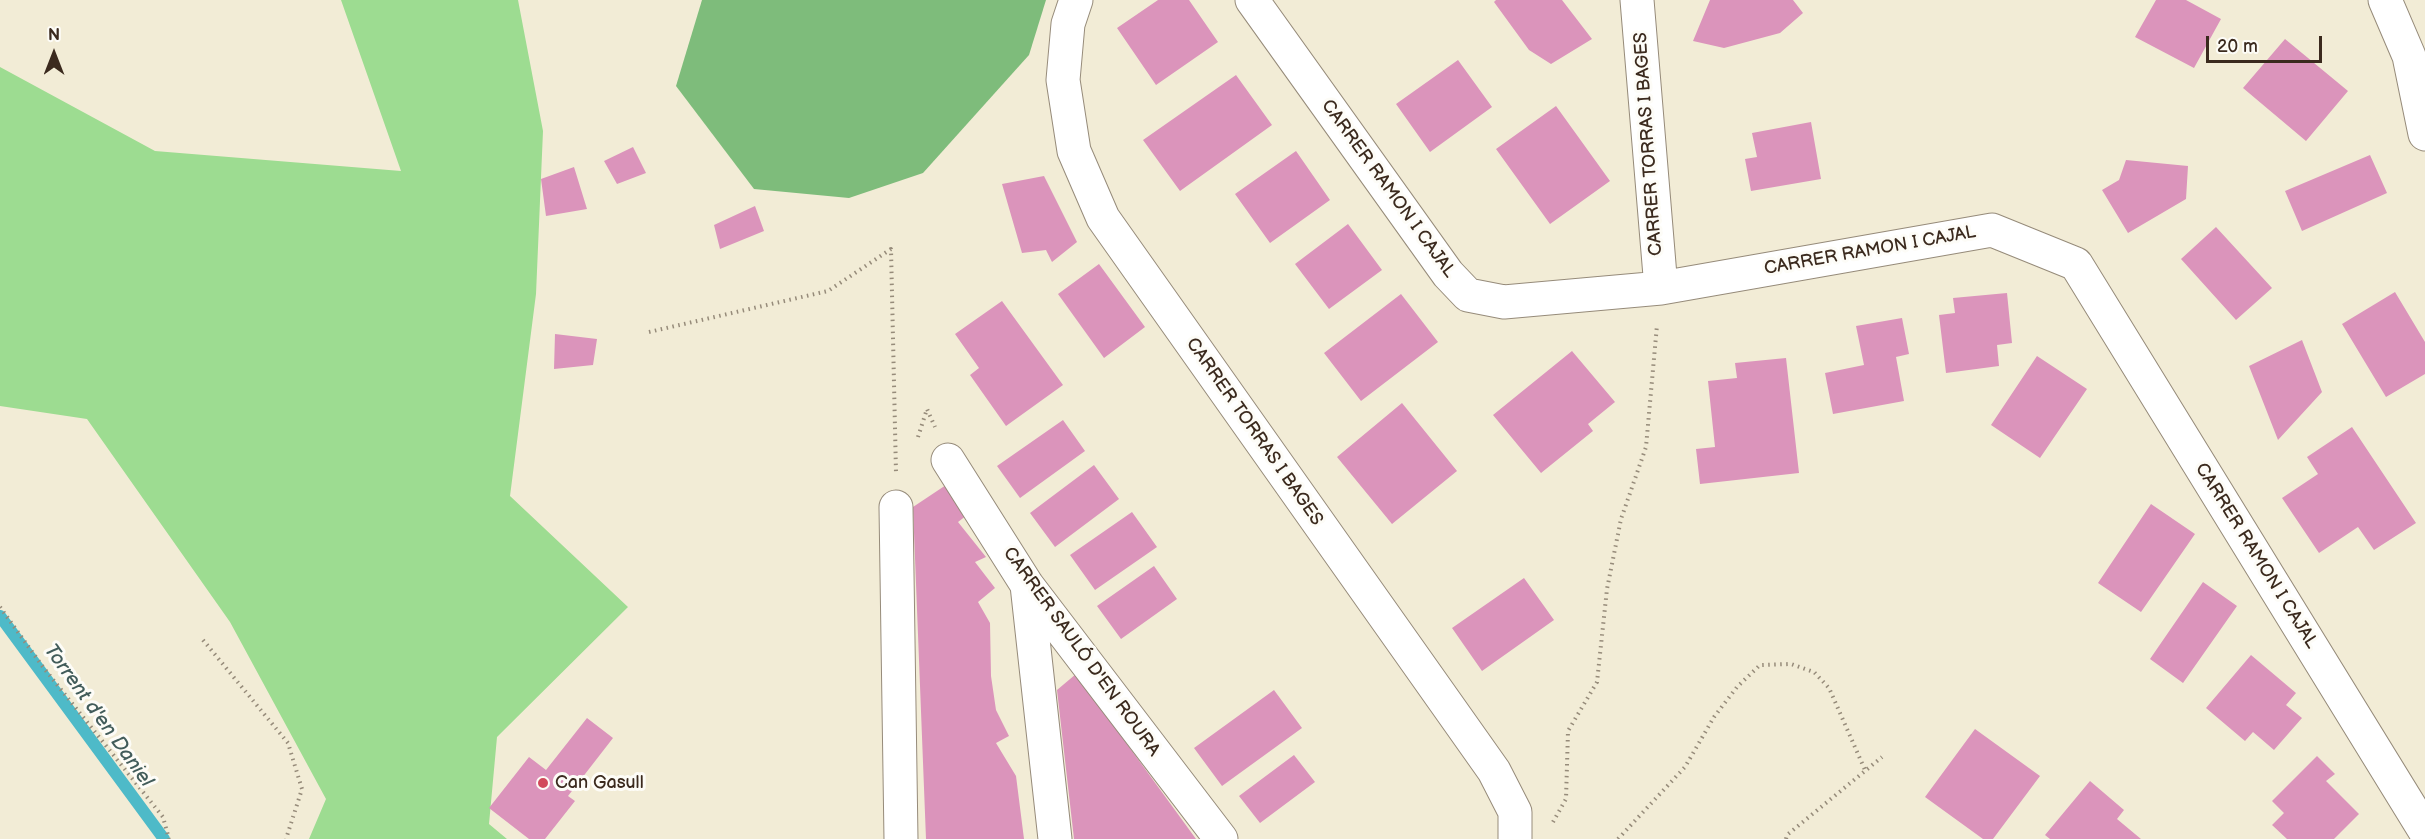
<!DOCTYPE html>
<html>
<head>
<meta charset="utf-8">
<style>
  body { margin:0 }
  #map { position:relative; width:2425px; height:839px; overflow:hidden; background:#f2ecd6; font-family:"Balsamiq Sans",sans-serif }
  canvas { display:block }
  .north { position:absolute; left:24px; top:24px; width:60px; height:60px; -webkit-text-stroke:4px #fdfcf7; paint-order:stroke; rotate:0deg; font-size:16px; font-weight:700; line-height:24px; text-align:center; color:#3b2a1e }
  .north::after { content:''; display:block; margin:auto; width:21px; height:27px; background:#3b2a1e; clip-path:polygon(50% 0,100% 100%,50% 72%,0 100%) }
  .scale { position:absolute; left:2206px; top:36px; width:116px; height:27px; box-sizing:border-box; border:3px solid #3b2a1e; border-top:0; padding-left:8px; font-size:18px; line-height:21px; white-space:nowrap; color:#3b2a1e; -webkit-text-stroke:4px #fdfcf7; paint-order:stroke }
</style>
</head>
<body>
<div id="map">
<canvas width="2425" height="839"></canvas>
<div class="north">N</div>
<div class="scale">20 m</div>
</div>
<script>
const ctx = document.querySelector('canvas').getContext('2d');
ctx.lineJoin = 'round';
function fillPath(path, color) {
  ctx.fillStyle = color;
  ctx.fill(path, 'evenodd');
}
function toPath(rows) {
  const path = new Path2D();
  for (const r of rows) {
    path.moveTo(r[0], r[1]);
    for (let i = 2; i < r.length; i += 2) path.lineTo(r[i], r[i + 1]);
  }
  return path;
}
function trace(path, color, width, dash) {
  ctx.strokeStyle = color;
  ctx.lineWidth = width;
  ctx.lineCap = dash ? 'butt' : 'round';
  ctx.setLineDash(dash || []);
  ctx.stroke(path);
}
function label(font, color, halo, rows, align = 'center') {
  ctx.font = font + ' "Balsamiq Sans",sans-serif';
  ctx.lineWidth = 6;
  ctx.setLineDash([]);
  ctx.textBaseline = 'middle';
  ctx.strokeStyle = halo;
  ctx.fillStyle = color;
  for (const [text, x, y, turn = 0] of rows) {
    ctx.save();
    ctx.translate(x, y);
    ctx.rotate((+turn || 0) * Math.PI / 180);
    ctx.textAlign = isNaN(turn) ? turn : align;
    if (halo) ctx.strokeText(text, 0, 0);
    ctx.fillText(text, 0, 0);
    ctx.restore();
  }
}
fillPath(toPath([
  [341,0,518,0,543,131,536,294,510,496,628,607,497,737,489,824,507,839,309,839,326,799,230,622,87,419,0,406,0,67,155,151,401,171]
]), '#9ddc91');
fillPath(toPath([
  [702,0,1046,0,1029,55,923,173,849,198,754,189,676,86]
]), '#7ebc7b');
trace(toPath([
  [0,616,164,839]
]), '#4ebac8', 12);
fillPath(toPath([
  [1158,0,1189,0,1218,42,1156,85,1117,28],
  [1496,0,1562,0,1592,39,1551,64,1529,50,1494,2],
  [1710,0,1793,0,1803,13,1780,33,1724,48,1693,41],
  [2156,0,2186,0,2221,19,2194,68,2135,37],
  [2285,39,2348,91,2306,141,2243,88],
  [1458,60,1492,107,1430,152,1396,104],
  [1236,75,1272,125,1180,191,1143,140],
  [1556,106,1610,181,1550,224,1496,149],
  [1811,122,1821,179,1751,191,1745,159,1757,157,1752,133],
  [633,147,646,173,617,184,604,161],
  [1296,151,1330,200,1270,243,1235,194],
  [2370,155,2387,193,2302,231,2285,191],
  [2126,160,2188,166,2186,199,2128,233,2102,190,2119,180],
  [574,167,587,209,546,216,541,179],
  [1044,176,1077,242,1052,262,1046,250,1022,253,1002,184],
  [755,206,764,231,720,249,714,225],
  [1348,224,1382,270,1329,309,1295,264],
  [2216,227,2272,288,2236,320,2181,259],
  [1099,264,1145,327,1104,358,1058,294],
  [2395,292,2425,342,2425,374,2386,397,2342,324],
  [2007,293,2012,343,1997,345,1999,366,1946,373,1939,315,1955,313,1953,298],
  [1401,294,1438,342,1361,401,1324,353],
  [1002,301,1063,385,1006,426,970,375,979,368,955,334],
  [1902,318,1909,354,1896,357,1904,401,1833,414,1825,373,1864,365,1856,326],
  [555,334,597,339,593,365,554,369],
  [2302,340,2322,392,2278,440,2249,366],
  [1572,351,1615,402,1588,424,1593,431,1541,473,1493,415],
  [2037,356,2087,389,2040,458,1991,425],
  [1786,358,1799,473,1700,484,1696,449,1715,447,1708,381,1737,378,1735,363],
  [1402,403,1457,471,1392,524,1337,457],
  [1063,420,1085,451,1020,498,997,466],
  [2352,427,2416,523,2374,550,2358,527,2319,553,2282,498,2318,474,2307,457],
  [1094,465,1119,499,1055,547,1030,513],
  [946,485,971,512,958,522,986,557,975,562,995,588,978,602,990,623,991,676,996,710,1009,736,996,743,1016,776,1024,839,926,839,913,507],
  [2151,504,2195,534,2141,612,2098,583],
  [1132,512,1157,547,1095,590,1070,555],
  [1154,566,1177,599,1121,639,1097,606],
  [1524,578,1554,620,1482,671,1452,628],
  [2203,582,2237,606,2183,683,2150,659],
  [2251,655,2296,693,2286,705,2302,718,2274,750,2253,732,2245,741,2206,708],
  [1076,674,1196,839,1074,839,1057,690],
  [1274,690,1302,728,1222,786,1194,748],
  [587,718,613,738,568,796,575,801,545,839,529,839,489,808,529,757,546,770],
  [1975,729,2040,776,1993,839,1983,839,1925,797],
  [1294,755,1315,782,1260,823,1239,796],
  [2317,756,2335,774,2326,781,2359,814,2334,839,2287,839,2272,825,2284,813,2272,801],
  [2090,781,2124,810,2117,819,2141,839,2050,839,2045,835]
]), '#db94bb');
const minor = toPath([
  [1076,0,1068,24,1063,80,1074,151,1103,218,1494,771,1515,812,1515,839],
  [1252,0,1448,274,1468,295,1504,302,1661,288,1992,230,2076,264,2425,831],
  [1637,0,1661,288],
  [2385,0,2409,56,2425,134],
  [948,460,1027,585,1221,839],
  [896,507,901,839],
  [1027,585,1055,839]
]);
trace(minor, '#968b7a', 35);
trace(toPath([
  [649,332,828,291,891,249,896,473],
  [918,437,927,409,935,427],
  [0,607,43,667,163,817,169,839],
  [203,640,288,743,302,789,286,839],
  [1553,822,1566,799,1568,731,1597,682,1607,589,1621,519,1646,447,1657,325],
  [1618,839,1685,767,1714,717,1737,687,1760,665,1791,664,1814,672,1829,688,1865,770],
  [1786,839,1787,835,1882,757]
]), '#968b7a', 4, [1.5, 4.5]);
trace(minor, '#fff', 33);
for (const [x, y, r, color] of [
  [543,783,6,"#d1495b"]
]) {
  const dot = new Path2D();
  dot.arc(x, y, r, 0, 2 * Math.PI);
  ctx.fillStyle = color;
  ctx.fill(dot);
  trace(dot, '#fdfcf7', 2);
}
label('18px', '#3b2a1e', '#fdfcf7', [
  ["CARRER TORRAS I BAGES",1649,144,-94],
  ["CARRER RAMON I CAJAL",1388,189,54],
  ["CARRER RAMON I CAJAL",1870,251,-10],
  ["CARRER TORRAS I BAGES",1254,432,55],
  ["CARRER RAMON I CAJAL",2256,556,58],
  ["CARRER SAULÓ D'EN ROURA",1081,652,54]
]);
label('18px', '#3b2a1e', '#fdfcf7', [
  ["Can Gasull",555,783]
], 'left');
label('italic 20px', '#425c5a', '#fdfcf7', [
  ["Torrent d'en Daniel",98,716,54]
]);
</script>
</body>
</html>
